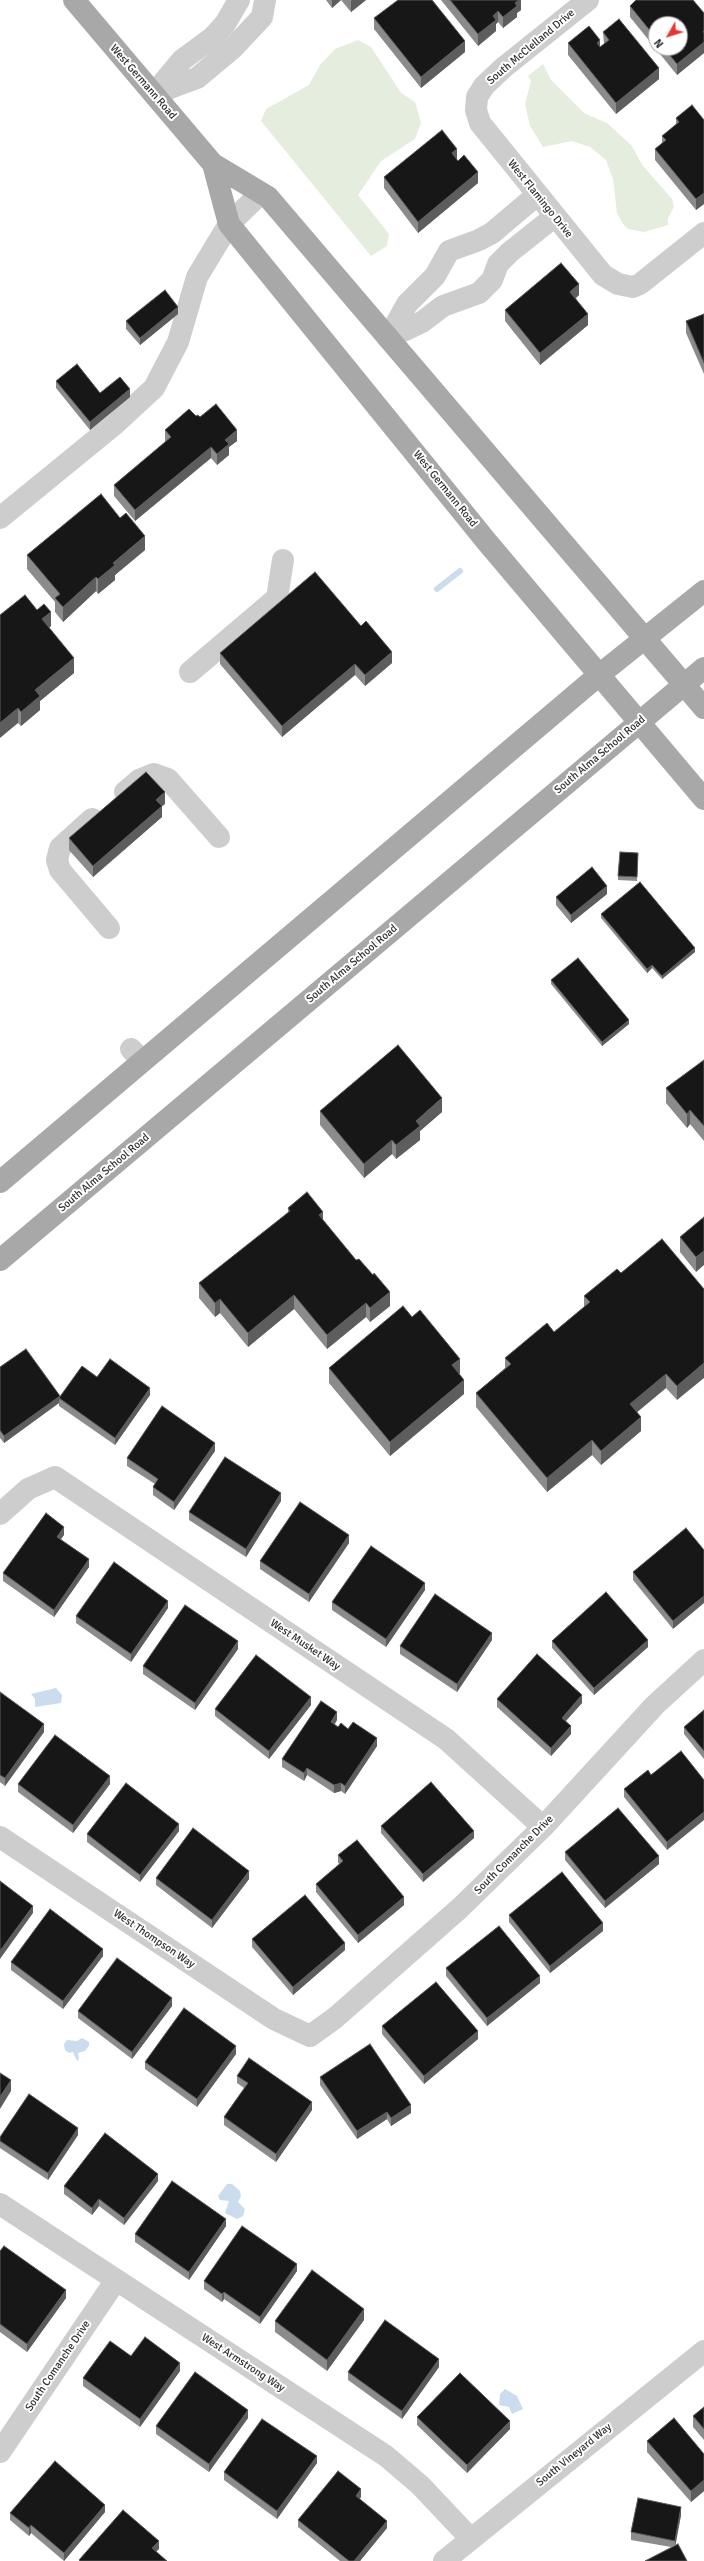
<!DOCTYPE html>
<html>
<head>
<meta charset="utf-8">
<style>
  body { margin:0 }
  #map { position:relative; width:704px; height:2561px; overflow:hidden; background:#fff; font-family:Signika,sans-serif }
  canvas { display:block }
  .north { position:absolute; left:648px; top:16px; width:40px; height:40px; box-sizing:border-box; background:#fff; border:1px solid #acacac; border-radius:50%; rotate:231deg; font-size:11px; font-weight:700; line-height:16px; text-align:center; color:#303030 }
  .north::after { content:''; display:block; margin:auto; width:14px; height:18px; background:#e83631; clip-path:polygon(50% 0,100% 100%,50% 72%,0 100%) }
</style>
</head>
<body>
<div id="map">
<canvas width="704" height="2561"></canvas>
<div class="north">N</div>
</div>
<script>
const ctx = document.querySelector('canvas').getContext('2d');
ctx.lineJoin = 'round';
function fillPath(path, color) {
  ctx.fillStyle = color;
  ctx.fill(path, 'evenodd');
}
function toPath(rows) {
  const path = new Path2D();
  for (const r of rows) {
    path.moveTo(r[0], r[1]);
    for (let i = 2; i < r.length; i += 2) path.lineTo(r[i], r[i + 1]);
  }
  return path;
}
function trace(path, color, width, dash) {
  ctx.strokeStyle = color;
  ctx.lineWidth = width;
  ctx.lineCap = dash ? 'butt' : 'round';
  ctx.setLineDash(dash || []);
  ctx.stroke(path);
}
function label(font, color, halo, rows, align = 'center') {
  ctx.font = font + ' Signika,sans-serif';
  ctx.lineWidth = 4;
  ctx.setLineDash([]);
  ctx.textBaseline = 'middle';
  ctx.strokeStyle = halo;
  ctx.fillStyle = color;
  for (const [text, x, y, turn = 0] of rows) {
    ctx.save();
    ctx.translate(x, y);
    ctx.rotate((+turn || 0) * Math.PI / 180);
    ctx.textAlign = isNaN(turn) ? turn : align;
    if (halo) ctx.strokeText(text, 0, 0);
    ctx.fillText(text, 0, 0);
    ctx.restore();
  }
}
fillPath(toPath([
  [358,40,371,47,401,93,415,102,421,123,415,139,381,161,358,195,389,234,387,246,371,256,261,121,266,109,309,85,320,65,335,49],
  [543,64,551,80,584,113,607,123,631,145,643,166,672,199,674,207,668,218,668,225,644,232,628,229,623,224,617,213,613,179,606,160,590,147,572,141,543,147,530,126,525,104,531,81,528,76]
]), '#e5edde');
fillPath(toPath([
  [56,1688,62,1695,61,1703,35,1707,35,1699,31,1694],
  [82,2038,89,2042,89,2046,85,2051,78,2053,79,2059,77,2061,73,2052,69,2053,65,2050,64,2044,67,2040,77,2041],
  [227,2184,232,2184,240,2191,241,2196,238,2202,245,2209,243,2216,237,2219,225,2213,229,2201,220,2200,218,2196],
  [505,2389,517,2396,523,2409,512,2414,509,2407,499,2405,500,2394]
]), '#cadced');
trace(toPath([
  [437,589,460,571]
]), '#cadced', 6);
trace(toPath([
  [588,0,503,68,484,86,477,97,476,110,480,123,603,275,618,284,633,287,640,284,704,233],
  [156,91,182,60,213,37,225,24,239,0],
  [154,94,197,78,233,48,262,17,265,0],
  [388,338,407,304,435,276,449,251,479,240,492,233,537,195],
  [388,338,422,322,443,306,479,293,492,280,498,264,510,252,554,217],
  [0,518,115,424,154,388,178,342,197,277,229,224,261,193],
  [190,672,277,598,283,560],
  [125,792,139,780,154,774,168,779,219,837],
  [92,819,60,848,57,860,60,870,109,928],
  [131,1049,142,1061],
  [0,1514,28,1489,55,1477,446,1739,543,1827],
  [0,1837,274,2019,310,2036,335,2018,460,1908,543,1827,655,1705,704,1660],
  [0,2204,386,2456,420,2485,471,2539],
  [0,2452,116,2280],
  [444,2561,704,2351]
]), '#cdcdcd', 22);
trace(toPath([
  [74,0,213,164,268,197,704,708],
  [213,164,229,224,487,542,704,799],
  [0,1182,599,675,704,591],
  [0,1260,704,668]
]), '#a8a8a8', 22);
fillPath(toPath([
  [326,0,366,0,351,12,341,0,332,8],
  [441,0,521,0,521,10,517,13,517,17,503,28,498,22,496,24,496,31,478,46],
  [630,6,704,13,704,53,677,75,630,17],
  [656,24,680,48,656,48],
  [374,18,465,52,421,88,374,29],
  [603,32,659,79,616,114,568,55,568,43,600,47,604,44],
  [676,118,704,120,704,204,696,210,655,160,655,149,662,143,662,136,676,124],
  [457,160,478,183,418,233,384,188,384,177],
  [579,295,576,298,588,325,540,365,505,321,505,310],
  [178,314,140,345,126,329,126,321],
  [704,314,704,374,686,333,686,321],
  [56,381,100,393,130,397,90,430,56,388],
  [196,416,200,417,237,441,229,447,229,455,217,465,211,458,135,521,114,496,114,485,166,442,165,441,165,430],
  [145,550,115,575,115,580,98,594,96,591,63,622,55,612,55,602,27,569,27,555],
  [0,615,51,626,49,628,74,673,40,701,40,710,21,726,18,723],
  [220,653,392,663,365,686,355,675,282,737,220,664],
  [165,804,162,806,162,817,93,877,69,850,69,838],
  [638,857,637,881,618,880,618,876],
  [607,894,571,923,556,905,556,897],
  [601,914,695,952,662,979,652,968,647,973,601,918],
  [551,980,629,1024,602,1046,551,984],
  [704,1060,704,1141,690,1124,687,1128,666,1103,666,1088],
  [320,1111,442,1112,420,1131,420,1140,396,1159,392,1154,364,1178,320,1125],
  [288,1208,390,1306,370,1322,366,1317,327,1349,294,1309,248,1347,220,1313,215,1317,199,1298,199,1283,288,1213],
  [704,1217,696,1272,680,1252,680,1237],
  [621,1273,704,1289,677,1400,666,1388,637,1412,641,1431,601,1465,592,1455,547,1492,476,1407,476,1393,505,1368,505,1358,554,1332,584,1307,584,1296],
  [412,1317,460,1373,459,1374,464,1394,390,1456,329,1383,329,1368],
  [0,1367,60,1398,97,1377,150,1395,115,1445,59,1406,59,1403,4,1443,0,1438],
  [215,1451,174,1510,153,1495,153,1487,155,1484,127,1466,127,1458],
  [281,1501,246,1557,189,1520,189,1512],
  [686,1528,673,1629,633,1580,633,1572],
  [64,1535,61,1539,89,1567,54,1617,3,1581,3,1573],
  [349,1543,309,1602,260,1569,260,1561],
  [425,1590,386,1647,332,1610,332,1602],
  [168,1608,131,1662,76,1623,76,1616],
  [492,1640,457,1692,400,1654,400,1646],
  [552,1641,648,1647,594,1695,552,1648],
  [238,1649,195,1710,143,1674,143,1666],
  [0,1692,44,1732,5,1786,0,1782],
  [497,1699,582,1703,566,1721,571,1734,551,1756,497,1707],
  [311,1705,269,1759,215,1716,215,1709],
  [704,1710,704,1759,684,1734,684,1727],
  [337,1720,335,1724,338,1727,348,1729,377,1746,345,1794,341,1791,334,1793,307,1775,304,1781,282,1767,282,1759],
  [681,1751,667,1850,624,1797,624,1789,651,1775],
  [18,1784,110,1784,73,1833,18,1792],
  [381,1826,474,1838,423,1882,381,1833],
  [179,1831,140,1882,87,1842,87,1834],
  [565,1852,659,1864,605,1908,565,1860],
  [338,1855,404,1905,358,1943,316,1892,316,1884,340,1864,338,1863],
  [156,1878,249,1879,212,1928,156,1885],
  [509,1915,603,1931,550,1973,509,1922],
  [252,1939,345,1950,293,1995,252,1947],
  [103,1956,63,2009,11,1970,11,1962],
  [446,1968,540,1983,487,2026,446,1976],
  [172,2006,132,2059,78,2018,78,2011],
  [382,2026,478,2039,424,2084,382,2034],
  [236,2054,197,2107,145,2069,145,2062],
  [237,2076,312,2110,276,2162,224,2125,224,2117,244,2088,237,2083],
  [320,2077,411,2113,391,2126,387,2119,357,2139,320,2085],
  [78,2135,48,2180,0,2148,0,2137],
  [158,2181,124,2225,99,2206,92,2215,64,2194,64,2186],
  [226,2226,189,2280,135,2242,135,2234],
  [0,2251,66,2298,27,2352,0,2332],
  [297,2271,260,2324,224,2299,222,2302,204,2289,204,2281],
  [364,2320,327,2371,275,2332,275,2321],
  [131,2356,180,2371,140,2427,83,2386,83,2378],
  [439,2367,402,2419,348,2380,348,2372],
  [704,2407,704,2440,693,2427,693,2416],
  [417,2417,510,2429,467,2473,417,2425],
  [248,2418,209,2472,156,2434,156,2426],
  [647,2441,704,2454,704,2491,691,2502,647,2452],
  [317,2463,277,2519,224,2480,224,2472],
  [361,2497,360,2499,387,2528,360,2561,340,2561,298,2527,298,2520],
  [105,2512,64,2561,31,2533,29,2536,10,2520,10,2513],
  [681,2515,675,2545,671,2547,631,2540,631,2532]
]), '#8b8b8b');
fillPath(toPath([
  [332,0,341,0,332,8],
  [352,0,366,0,351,12,351,1],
  [519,0,521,0,521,10,517,13,517,17,503,28,503,17,515,3],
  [498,11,498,22,496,24,496,31,478,46,478,34,493,16],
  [600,40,600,51,597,43],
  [465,41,465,52,421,88,421,77],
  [704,42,704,53,677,75,677,64],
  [659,68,659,79,616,114,616,103],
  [457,149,457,160,452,153],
  [478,172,478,183,418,233,418,222],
  [704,193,704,204,696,210,696,199],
  [579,284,579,295,570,303,570,292],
  [178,307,178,314,140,345,140,338],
  [588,314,588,325,540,365,540,353],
  [130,389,130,397,90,430,90,422],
  [237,430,237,441,229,447,229,455,217,465,217,454,225,440],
  [211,447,211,458,135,521,135,510],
  [145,536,145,550,115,575,115,580,98,594,98,579,113,563],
  [96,577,96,591,63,622,63,607],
  [51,612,51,626,42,633,42,619],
  [392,652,392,663,365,686,365,675],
  [74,658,74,673,40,701,40,710,21,726,21,712,35,690],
  [355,664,355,675,282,737,282,726],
  [18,708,18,723,0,738,0,723],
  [165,792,165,804,156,811,156,800],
  [162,806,162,817,93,877,93,866],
  [607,886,607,894,571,923,571,915],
  [695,948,695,952,662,979,662,976],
  [652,965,652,968,647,973,647,969],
  [629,1020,629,1024,602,1046,602,1042],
  [442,1098,442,1112,420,1131,420,1140,396,1159,396,1145,416,1121],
  [690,1110,690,1124,687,1128,687,1114],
  [392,1140,392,1154,364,1178,364,1164],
  [323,1212,323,1226,319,1215],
  [704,1251,704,1265,696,1272,696,1257],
  [390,1292,390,1306,370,1322,370,1308],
  [294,1295,294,1309,248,1347,248,1333],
  [220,1299,220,1313,215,1317,215,1303],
  [366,1303,366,1317,327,1349,327,1335],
  [460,1359,460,1373,452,1380,452,1365],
  [704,1363,704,1378,677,1400,677,1386],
  [666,1374,666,1388,630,1418,630,1404],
  [464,1380,464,1394,390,1456,390,1442],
  [150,1388,150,1395,115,1445,115,1438],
  [60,1396,59,1403,4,1443,4,1436],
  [641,1417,641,1431,601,1465,601,1451],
  [592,1440,592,1455,547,1492,547,1478],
  [215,1443,215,1451,174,1510,174,1502],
  [281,1493,281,1501,246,1557,246,1549],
  [64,1527,64,1535,57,1544,57,1537],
  [349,1535,349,1543,309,1602,309,1594],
  [89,1559,89,1567,54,1617,54,1610],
  [425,1583,425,1590,386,1647,386,1639],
  [704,1596,704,1603,673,1629,673,1621],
  [168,1601,168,1608,131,1662,131,1654],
  [492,1633,492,1640,457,1692,457,1684],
  [648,1640,648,1647,594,1695,594,1688],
  [238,1641,238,1649,195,1710,195,1703],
  [582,1695,582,1703,562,1725,562,1718],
  [311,1697,311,1705,269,1759,269,1751],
  [337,1712,337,1720,331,1729,331,1722],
  [44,1724,44,1732,5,1786,5,1778],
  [571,1726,571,1734,551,1756,551,1748],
  [377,1738,377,1746,345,1794,345,1786],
  [307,1768,307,1775,304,1781,304,1773],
  [110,1776,110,1784,73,1833,73,1825],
  [341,1783,341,1791,334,1793,334,1785],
  [704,1812,704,1820,667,1850,667,1842],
  [179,1824,179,1831,140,1882,140,1875],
  [474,1831,474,1838,423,1882,423,1874],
  [659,1856,659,1864,605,1908,605,1901],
  [249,1871,249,1879,212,1928,212,1920],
  [404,1897,404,1905,358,1943,358,1935],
  [33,1906,33,1913,0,1959,0,1951],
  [603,1923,603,1931,550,1973,550,1966],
  [345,1943,345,1950,293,1995,293,1987],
  [103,1949,103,1956,63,2009,63,2001],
  [540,1976,540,1983,487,2026,487,2018],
  [172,1998,172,2006,132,2059,132,2052],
  [478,2031,478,2039,424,2084,424,2076],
  [236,2046,236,2054,197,2107,197,2099],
  [11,2080,11,2091,0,2109,0,2097],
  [312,2102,312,2110,276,2162,276,2154],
  [411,2105,411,2113,391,2126,391,2118],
  [387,2112,387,2119,357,2139,357,2131],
  [78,2128,78,2135,48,2180,48,2173],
  [158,2174,158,2181,124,2225,124,2218],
  [99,2199,99,2206,92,2215,92,2208],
  [226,2219,226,2226,189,2280,189,2272],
  [297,2264,297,2271,260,2324,260,2317],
  [66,2290,66,2298,27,2352,27,2344],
  [224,2292,224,2299,222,2302,222,2294],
  [364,2309,364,2320,327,2371,327,2360],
  [439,2359,439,2367,402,2419,402,2411],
  [180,2363,180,2371,140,2427,140,2419],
  [248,2410,248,2418,209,2472,209,2464],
  [510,2421,510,2429,467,2473,467,2465],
  [317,2456,317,2463,277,2519,277,2511],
  [704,2480,704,2491,691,2502,691,2491],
  [361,2489,361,2497,356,2503,356,2496],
  [105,2505,105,2512,64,2561,64,2553],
  [681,2507,681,2515,675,2548,675,2541],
  [387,2521,387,2528,360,2561,354,2561],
  [31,2525,31,2533,29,2536,29,2528],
  [159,2541,159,2549,152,2556,152,2548]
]), '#5d5d5d');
const building = toPath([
  [398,0,432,0,465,41,421,77,374,18,398,0],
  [450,0,519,0,515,3,517,6,503,17,498,11,493,16,496,20,478,34,450,0],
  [636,0,693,0,704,13,704,31,703,31,704,33,704,42,677,64,664,48,680,48,680,24,656,24,656,38,630,6,636,0],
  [619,19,659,68,616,103,568,43,589,26,600,40,597,43,600,47,609,40,603,32,619,19],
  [692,105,704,120,704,193,696,199,655,149,666,140,662,136,679,122,676,118,692,105],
  [442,130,457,149,452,153,458,161,464,155,478,172,418,222,384,177,442,130],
  [561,263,579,284,570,292,588,314,540,353,505,310,561,263],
  [165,290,178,307,140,338,126,321,165,290],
  [704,314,704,363,686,321,704,314],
  [77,364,100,393,120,377,130,389,90,422,56,381,77,364],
  [216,404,237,430,225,440,229,444,217,454,211,447,135,510,114,485,171,437,165,430,189,409,196,416,198,415,200,417,216,404],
  [101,494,120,518,126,513,145,536,113,563,115,565,98,579,96,577,63,607,55,598,60,594,27,555,101,494],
  [315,572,361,626,366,621,392,652,365,675,355,664,282,726,220,653,315,572],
  [25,595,37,610,44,604,51,612,42,619,74,658,35,690,40,696,21,712,18,708,0,723,0,615,25,595],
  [146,772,165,792,156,800,162,806,93,866,69,838,146,772],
  [620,852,638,853,637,877,618,876,620,852],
  [592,867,607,886,571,915,556,897,592,867],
  [640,882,695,948,662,976,652,965,647,969,601,914,640,882],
  [578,958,629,1020,602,1042,551,980,578,958],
  [398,1045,442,1098,416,1121,420,1126,396,1145,392,1140,364,1164,320,1111,398,1045],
  [704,1060,704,1126,690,1110,687,1114,666,1088,704,1060],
  [307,1192,323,1212,319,1215,356,1260,359,1259,373,1275,374,1273,390,1292,370,1308,366,1303,327,1335,294,1295,248,1333,220,1299,215,1303,199,1283,290,1211,288,1208,307,1192],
  [704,1217,704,1251,696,1257,680,1237,704,1217],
  [662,1239,704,1289,704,1363,677,1386,666,1374,630,1404,641,1417,601,1451,592,1440,547,1478,476,1393,511,1364,505,1358,547,1323,554,1332,590,1302,584,1296,617,1269,621,1273,662,1239],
  [403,1306,412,1317,420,1310,460,1359,452,1365,464,1380,390,1442,329,1368,403,1306],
  [26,1349,60,1396,4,1436,0,1430,0,1367,26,1349],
  [110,1359,150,1388,115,1438,59,1398,82,1366,97,1377,110,1359],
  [162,1406,215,1443,174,1502,153,1487,158,1479,127,1458,162,1406],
  [225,1457,281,1493,246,1549,189,1512,225,1457],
  [300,1502,349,1535,309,1594,260,1561,300,1502],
  [46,1513,64,1527,57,1537,89,1559,54,1610,3,1573,46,1513],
  [686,1528,704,1550,704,1596,673,1621,633,1572,686,1528],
  [371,1546,425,1583,386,1639,332,1602,371,1546],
  [114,1562,168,1601,131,1654,76,1616,114,1562],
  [606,1592,648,1640,594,1688,552,1641,606,1592],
  [435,1594,492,1633,457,1684,400,1646,435,1594],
  [185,1605,238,1641,195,1703,143,1666,185,1605],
  [537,1654,582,1695,562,1718,571,1726,551,1748,497,1699,537,1654],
  [256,1655,311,1697,269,1751,215,1709,256,1655],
  [0,1692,44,1724,5,1778,0,1775,0,1692],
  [321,1701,337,1712,331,1722,338,1727,341,1723,348,1729,353,1722,377,1738,345,1786,341,1783,334,1785,307,1768,304,1773,282,1759,321,1701],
  [704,1710,704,1751,684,1727,704,1710],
  [55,1735,110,1776,73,1825,18,1784,55,1735],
  [681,1751,704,1780,704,1812,667,1842,624,1789,648,1770,651,1775,681,1751],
  [431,1782,474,1831,423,1874,381,1826,431,1782],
  [126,1783,179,1824,140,1875,87,1834,126,1783],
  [618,1808,659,1856,605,1901,565,1852,618,1808],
  [193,1828,249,1871,212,1920,156,1878,193,1828],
  [357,1840,404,1897,358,1935,316,1884,343,1861,338,1855,357,1840],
  [562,1872,603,1923,550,1966,509,1915,562,1872],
  [0,1881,33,1906,0,1951,0,1881],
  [305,1895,345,1943,293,1987,252,1939,305,1895],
  [50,1909,103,1949,63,2001,11,1962,50,1909],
  [499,1926,540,1976,487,2018,446,1968,499,1926],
  [117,1958,172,1998,132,2052,78,2011,117,1958],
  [436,1982,478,2031,424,2076,382,2026,436,1982],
  [184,2008,236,2046,197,2099,145,2062,184,2008],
  [370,2044,411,2105,391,2118,387,2112,357,2131,320,2077,370,2044],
  [249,2058,312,2102,276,2154,224,2117,248,2083,237,2076,249,2058],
  [0,2073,11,2080,0,2097,0,2073],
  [29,2094,78,2128,48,2173,0,2141,0,2137,29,2094],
  [105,2133,158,2174,124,2218,99,2199,92,2208,64,2186,105,2133],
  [172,2181,226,2219,189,2272,135,2234,172,2181],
  [242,2226,297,2264,260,2317,224,2292,222,2294,204,2281,242,2226],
  [4,2246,66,2290,27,2344,0,2324,0,2251,4,2246],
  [312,2270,364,2309,327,2360,275,2321,312,2270],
  [385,2320,439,2359,402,2411,348,2372,385,2320],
  [145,2337,180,2363,140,2419,83,2378,110,2341,131,2356,145,2337],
  [195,2372,248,2410,209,2464,156,2426,195,2372],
  [460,2373,510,2421,467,2465,417,2417,460,2373],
  [704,2407,704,2429,693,2416,704,2407],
  [674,2418,704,2454,704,2480,691,2491,647,2441,674,2418],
  [262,2419,317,2456,277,2511,224,2472,262,2419],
  [55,2461,105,2505,64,2553,31,2525,29,2528,10,2513,55,2461],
  [338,2471,361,2489,356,2496,387,2521,354,2561,349,2561,298,2520,338,2471],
  [638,2498,681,2507,675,2541,631,2532,638,2498],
  [123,2510,159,2541,152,2548,167,2561,80,2561,79,2560,123,2510],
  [678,2544,687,2561,645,2561,678,2544]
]);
fillPath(building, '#171717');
trace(building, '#5d5d5d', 1);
label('11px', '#303030', '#fff', [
  ["South McClelland Drive",531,47,-40],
  ["West Germann Road",143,82,49],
  ["West Flamingo Drive",540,199,51],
  ["West Germann Road",445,489,51],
  ["South Alma School Road",600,755,-40],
  ["South Alma School Road",352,964,-40],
  ["South Alma School Road",104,1173,-40],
  ["West Musket Way",305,1645,34],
  ["South Comanche Drive",514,1855,-45],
  ["West Thompson Way",154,1939,34],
  ["West Armstrong Way",243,2363,33],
  ["South Comanche Drive",58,2366,-56],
  ["South Vineyard Way",574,2455,-39]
]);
</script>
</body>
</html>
